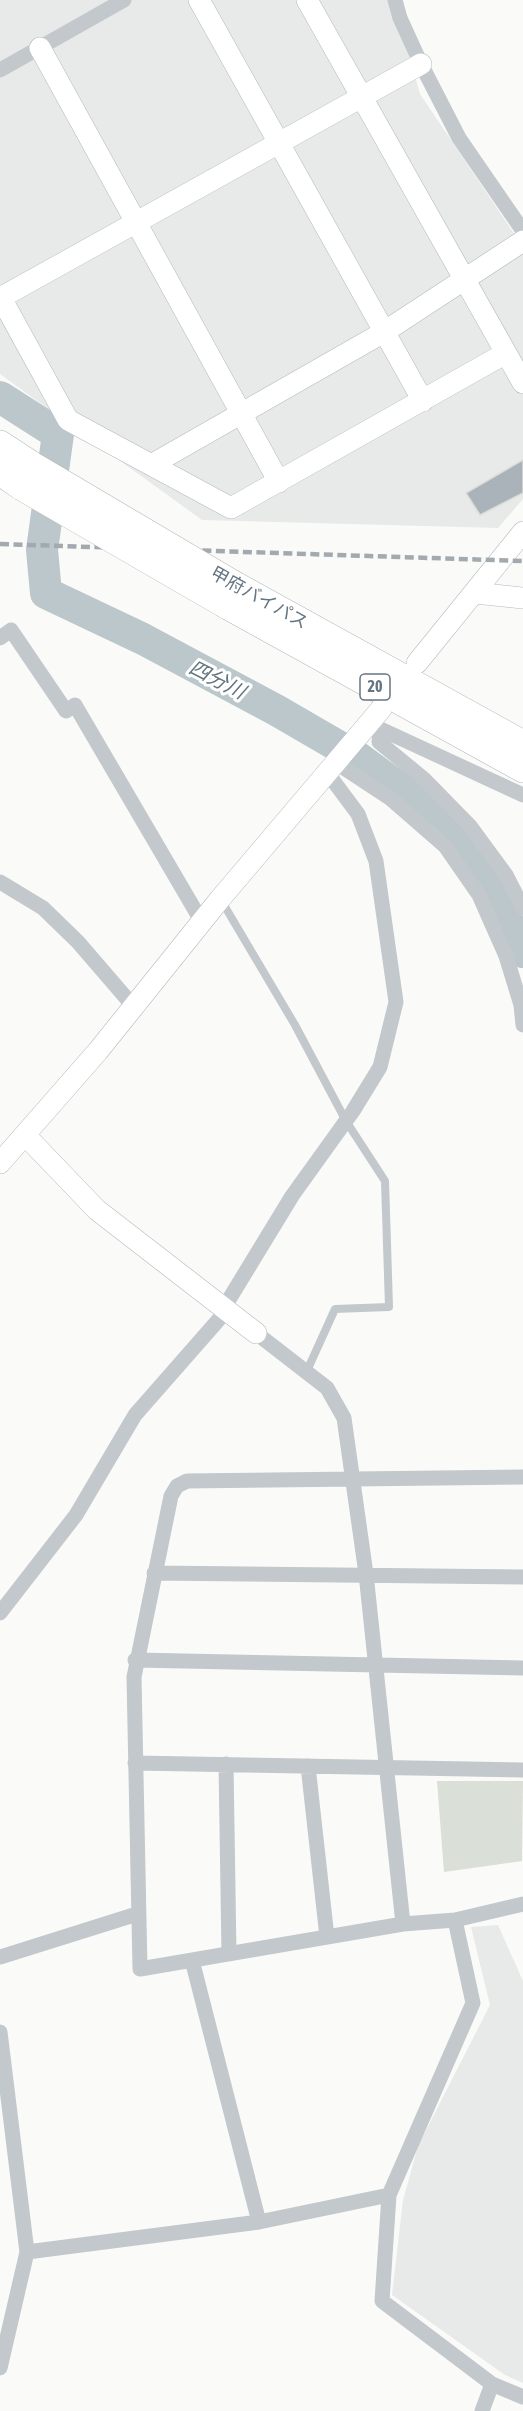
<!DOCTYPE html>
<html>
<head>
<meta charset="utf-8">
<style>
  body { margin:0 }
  canvas { display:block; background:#fafaf8 }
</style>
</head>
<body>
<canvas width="523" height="2411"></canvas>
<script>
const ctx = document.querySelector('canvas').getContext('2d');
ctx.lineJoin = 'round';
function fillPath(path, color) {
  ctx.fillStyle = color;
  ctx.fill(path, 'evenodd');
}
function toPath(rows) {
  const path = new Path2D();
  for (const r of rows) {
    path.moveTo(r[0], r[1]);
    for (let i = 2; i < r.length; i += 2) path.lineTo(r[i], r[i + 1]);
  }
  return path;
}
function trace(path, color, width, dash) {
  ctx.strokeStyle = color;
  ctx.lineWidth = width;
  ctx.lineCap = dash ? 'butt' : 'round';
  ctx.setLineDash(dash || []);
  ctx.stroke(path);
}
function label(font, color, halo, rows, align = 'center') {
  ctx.font = font + ' "Asap Condensed","Noto Sans JP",sans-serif';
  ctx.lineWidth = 6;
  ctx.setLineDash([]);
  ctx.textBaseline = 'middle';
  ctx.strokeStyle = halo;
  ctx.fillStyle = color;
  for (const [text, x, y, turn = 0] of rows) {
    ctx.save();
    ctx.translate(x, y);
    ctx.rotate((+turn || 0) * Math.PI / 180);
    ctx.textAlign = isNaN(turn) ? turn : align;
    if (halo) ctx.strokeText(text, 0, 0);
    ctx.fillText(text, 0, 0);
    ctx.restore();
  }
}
fillPath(toPath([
  [0,0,393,0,420,94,513,232,523,243,523,499,498,528,202,520,0,374],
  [498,1925,523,1981,523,2383,505,2375,392,2295,403,2200,418,2146,490,2005,471,1927]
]), '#e8e9e9');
fillPath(toPath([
  [437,1781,523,1781,522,1861,444,1872]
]), '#dadfd7');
trace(toPath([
  [0,397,58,434,42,550,46,593,143,639,276,710,357,757,414,799,464,846,494,894,523,952]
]), '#bbc7cb', 32);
const building = toPath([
  [523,460,523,493,480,515,466,493,523,460]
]);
fillPath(building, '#aab3b9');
trace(building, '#dcdcda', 1.5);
const secondary = toPath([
  [199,0,423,401],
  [307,0,523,383],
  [40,48,279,482],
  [0,296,68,420,231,508,506,353],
  [0,298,421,64],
  [151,465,384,332,523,241],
  [475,593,523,598],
  [417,663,523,532],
  [25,1135,97,1210,256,1333],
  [0,1163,98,1051,220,899,381,709]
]);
const highway = toPath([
  [0,444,32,465],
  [0,472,22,487],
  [235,585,523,744],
  [226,605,523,769]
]);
trace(secondary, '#b3babf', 22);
trace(highway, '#b4b9bd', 28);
trace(toPath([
  [221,900,295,1025,346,1121,385,1181,389,1307,335,1309,306,1373]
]), '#c3c8cc', 8);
trace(toPath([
  [395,0,400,18,421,64,459,138,523,231],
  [0,70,124,0],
  [0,638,11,630,66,711,75,705,202,922],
  [374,726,523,795],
  [380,730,379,742,424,779,470,826,506,875,523,908],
  [335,762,391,799,445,846,479,895,506,956,521,1005,523,1025],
  [0,882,43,908,78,942,134,1007],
  [225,1306,292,1196,353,1111,380,1067,396,1002,376,861,358,814,326,771],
  [256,1333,327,1388,344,1418,366,1574,403,1924],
  [523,1477,187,1481,177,1486,171,1496,134,1677,140,1969,403,1924,455,1920,523,1904],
  [154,1573,523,1577],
  [0,1613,76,1515,135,1415,228,1309],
  [135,1660,523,1668],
  [135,1763,523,1770],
  [226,1764,229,1954],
  [308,1766,327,1937],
  [455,1920,473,2003,389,2195,382,2301,492,2384,482,2411],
  [0,1957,137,1914],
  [192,1960,259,2222],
  [0,2032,27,2252,0,2368],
  [27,2252,259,2222,389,2195],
  [492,2384,523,2397]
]), '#c3c8cc', 15);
trace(secondary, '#fff', 21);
trace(highway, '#fff', 27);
trace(toPath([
  [0,544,523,561]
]), '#a2aab0', 4.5, [9, 4.5]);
const highwayBridge = toPath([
  [32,465,235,585],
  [22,487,226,605]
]);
trace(highwayBridge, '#b4b9bd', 28, []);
trace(highwayBridge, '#fff', 27);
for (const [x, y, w] of [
  [375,687,30]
]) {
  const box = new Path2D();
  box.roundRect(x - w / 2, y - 13, w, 26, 4.5);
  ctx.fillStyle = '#fff';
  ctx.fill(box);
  trace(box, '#657683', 1.5);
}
label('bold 16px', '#657683', null, [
  ["20",375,687]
]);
label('18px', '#657683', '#fff', [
  ["甲府バイパス",259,598,29]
]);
label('italic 20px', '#60757c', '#fff', [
  ["四分川",217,680,27]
]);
</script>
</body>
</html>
